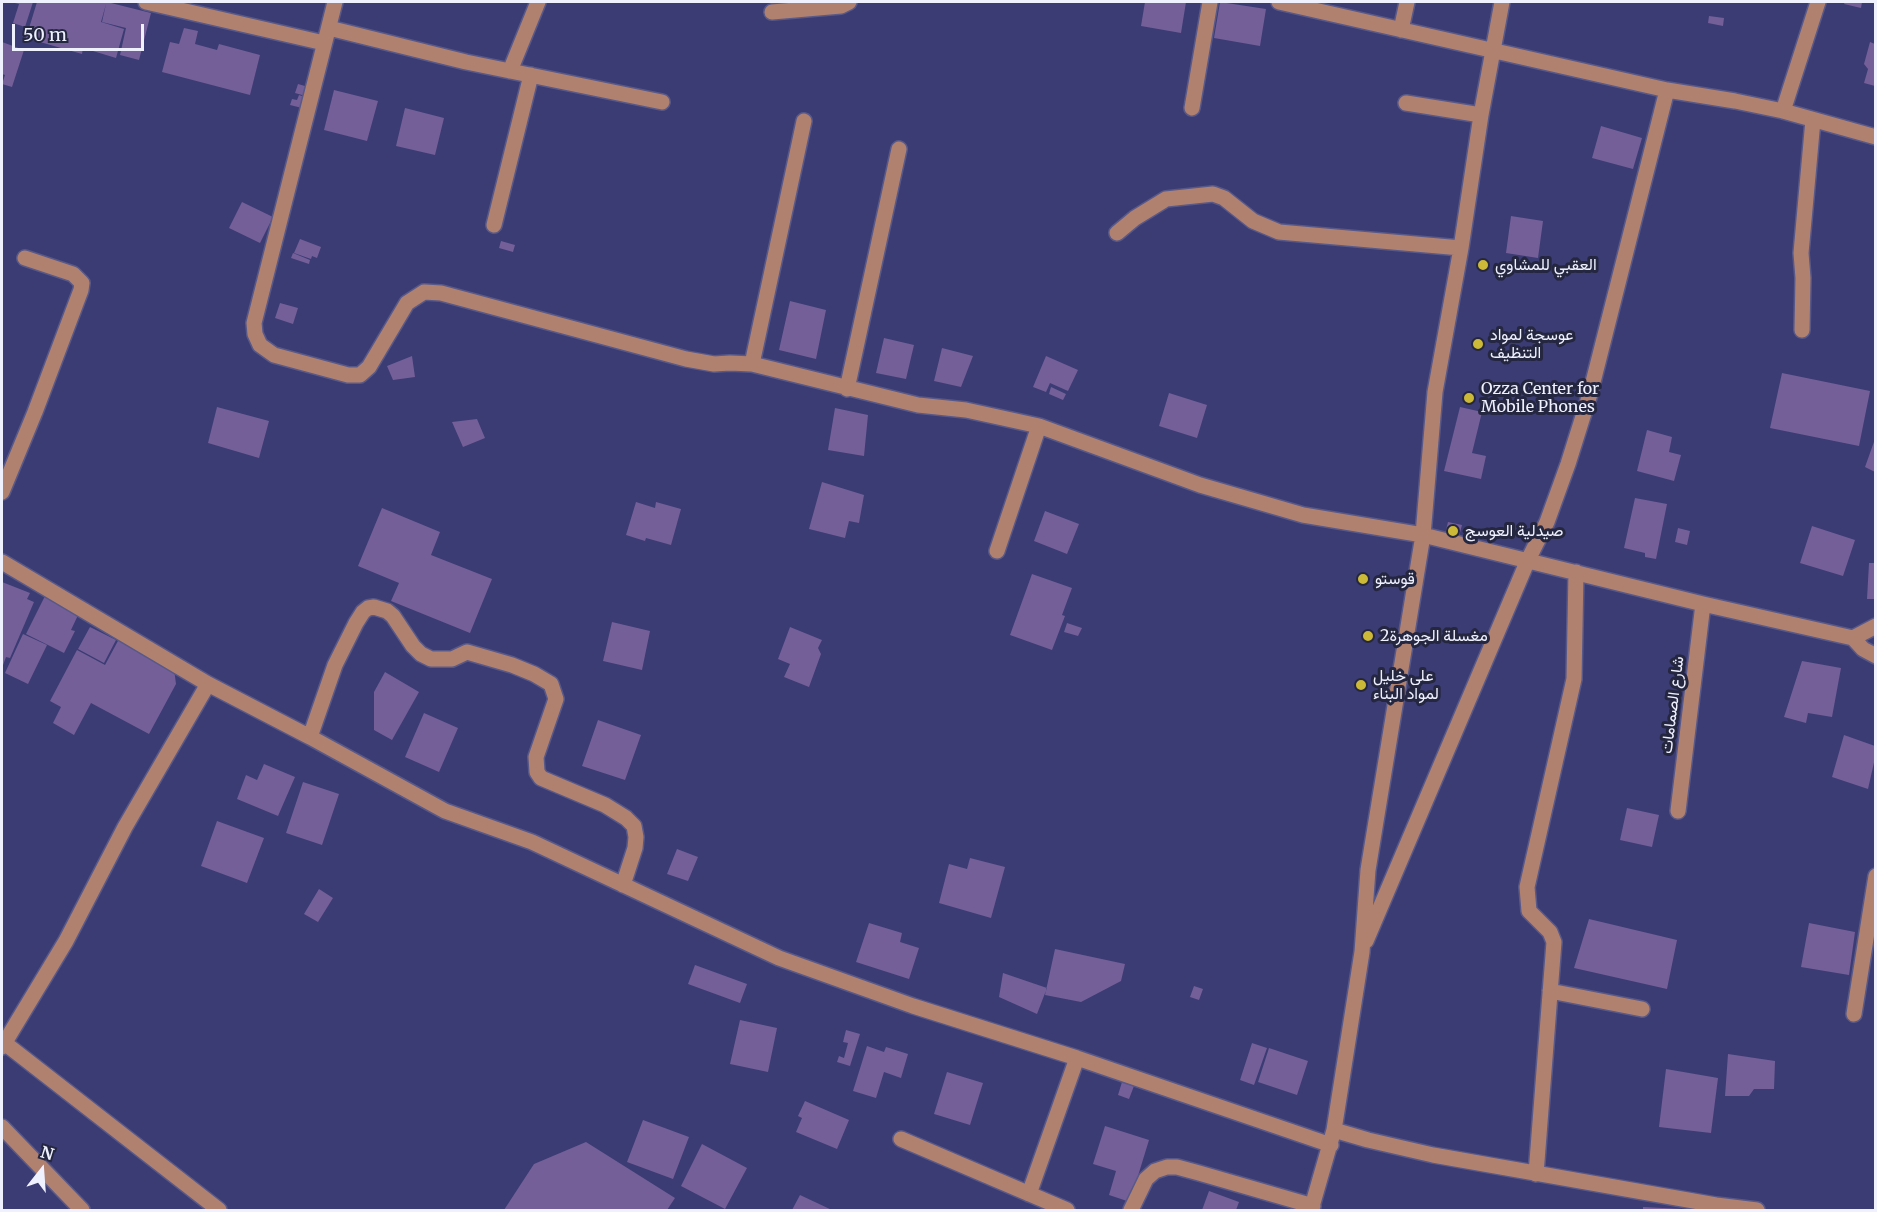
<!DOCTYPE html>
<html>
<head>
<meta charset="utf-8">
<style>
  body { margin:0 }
  #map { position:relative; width:1877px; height:1212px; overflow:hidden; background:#3b3c73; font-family:Merriweather,serif }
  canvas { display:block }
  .frame { position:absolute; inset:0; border:3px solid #eff1ff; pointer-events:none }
  .north { position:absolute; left:12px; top:1140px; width:60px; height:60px; -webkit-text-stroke:4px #252740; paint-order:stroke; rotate:17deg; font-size:16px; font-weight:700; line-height:24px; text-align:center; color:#eff1ff }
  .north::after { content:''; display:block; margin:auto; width:21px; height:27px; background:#eff1ff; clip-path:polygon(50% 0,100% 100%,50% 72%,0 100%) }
  .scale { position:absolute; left:12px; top:24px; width:132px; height:27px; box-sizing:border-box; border:3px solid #eff1ff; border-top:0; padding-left:8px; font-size:18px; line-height:21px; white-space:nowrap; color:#eff1ff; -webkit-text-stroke:4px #252740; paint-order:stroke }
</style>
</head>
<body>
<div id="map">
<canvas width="1877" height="1212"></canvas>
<div class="frame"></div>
<div class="north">N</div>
<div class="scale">50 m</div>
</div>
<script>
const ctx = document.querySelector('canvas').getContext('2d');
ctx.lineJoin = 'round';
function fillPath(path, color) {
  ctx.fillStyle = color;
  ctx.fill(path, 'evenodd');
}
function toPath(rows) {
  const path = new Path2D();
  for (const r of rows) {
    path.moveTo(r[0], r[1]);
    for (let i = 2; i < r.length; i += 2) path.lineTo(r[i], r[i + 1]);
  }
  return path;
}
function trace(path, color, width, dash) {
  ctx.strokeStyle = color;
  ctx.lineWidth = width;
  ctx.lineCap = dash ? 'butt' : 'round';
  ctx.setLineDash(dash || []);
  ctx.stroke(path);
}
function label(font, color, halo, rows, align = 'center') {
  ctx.font = font + ' Merriweather,Vazirmatn,serif';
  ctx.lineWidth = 6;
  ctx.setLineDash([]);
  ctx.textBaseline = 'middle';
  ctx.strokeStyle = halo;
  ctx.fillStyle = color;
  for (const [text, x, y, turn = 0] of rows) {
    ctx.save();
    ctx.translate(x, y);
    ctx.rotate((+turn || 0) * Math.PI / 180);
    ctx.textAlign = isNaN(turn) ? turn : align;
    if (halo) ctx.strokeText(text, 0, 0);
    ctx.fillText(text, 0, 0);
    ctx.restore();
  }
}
fillPath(toPath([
  [11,2,33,2,25,27,13,23,19,4],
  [37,2,107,2,151,13,139,60,120,55,126,28,102,22,106,4,101,22,124,29,116,58,83,48,82,54,26,38],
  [1145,2,1186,2,1181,33,1141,26],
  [1220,2,1266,9,1260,46,1214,38],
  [1845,2,1862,2,1861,8,1844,4],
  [1709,16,1724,18,1723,26,1708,23],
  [184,28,198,31,195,44,217,50,219,44,260,55,250,95,162,72,170,42,179,44],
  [2,42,24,50,12,87,2,84,5,75,2,74],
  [1870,42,1875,44,1875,86,1864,83,1868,69,1864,64],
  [298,84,312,88,309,97,295,93],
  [334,90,378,101,367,141,324,130],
  [299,95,308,98,306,109,290,105,292,99,297,100],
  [405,108,444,118,435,155,396,146],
  [1601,126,1642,138,1633,169,1592,158],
  [242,202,273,217,260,243,229,228],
  [1511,216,1543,221,1538,258,1506,253],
  [300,239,321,247,317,258,312,256,311,259,294,253],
  [501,241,515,245,513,252,499,248],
  [293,253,310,260,309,264,291,258],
  [790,301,826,310,816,359,779,350],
  [280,303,298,308,293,324,275,318],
  [884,338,914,345,906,379,876,373],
  [942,348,973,356,961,387,934,381],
  [412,356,415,377,393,380,387,366],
  [1046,356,1078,370,1068,391,1050,383,1046,392,1033,387],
  [1782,373,1870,391,1859,446,1770,428],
  [1051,387,1066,394,1063,400,1049,394],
  [1169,393,1207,405,1197,438,1159,426],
  [217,407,269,421,259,458,208,443],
  [1460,407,1482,412,1472,453,1486,456,1481,479,1444,471],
  [835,408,868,415,864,456,828,450],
  [477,419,485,438,463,447,452,422],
  [1647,430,1672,437,1669,452,1681,455,1674,481,1637,471],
  [1875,439,1875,472,1865,467],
  [822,482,864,495,859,523,849,521,845,538,809,529],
  [1635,498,1667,504,1656,559,1645,557,1645,553,1624,548],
  [636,502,655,508,656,502,681,509,671,545,646,538,645,541,626,535],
  [382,508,440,532,431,555,492,579,470,633,391,601,399,583,358,566],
  [1045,511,1079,524,1067,554,1034,541],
  [1448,522,1462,525,1458,540,1444,538],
  [1812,526,1855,540,1843,576,1800,563],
  [1678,528,1690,531,1687,545,1675,542],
  [1869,563,1875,563,1875,599,1867,599],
  [1032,574,1072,588,1062,615,1065,616,1052,650,1010,635],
  [2,582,30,593,27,599,34,602,10,658,6,657,2,668],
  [45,596,79,613,71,630,75,631,64,653,26,634],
  [612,622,650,631,642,670,603,661],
  [1067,623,1082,628,1078,636,1064,632],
  [90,627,116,640,104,663,78,649],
  [790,627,822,640,818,648,821,654,809,687,784,677,790,664,778,659],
  [23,634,47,645,28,684,5,673],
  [119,639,174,669,176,684,149,734,91,703,74,735,53,723,61,707,50,701,77,650,105,665],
  [1802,661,1841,668,1832,717,1808,713,1806,723,1784,717],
  [385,672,419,692,392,740,374,730,374,692],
  [424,713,458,728,439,772,405,757],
  [598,720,641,735,625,780,582,766],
  [1844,735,1875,746,1875,758,1868,789,1832,777],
  [264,764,295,777,278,816,237,799,246,775,257,780],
  [303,782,339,794,322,845,286,833],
  [1627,808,1659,815,1652,847,1620,840],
  [217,821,264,838,247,883,201,866],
  [677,849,698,857,688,881,667,874],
  [970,858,1005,867,991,918,939,903,949,864,967,869],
  [319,889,333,898,318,922,304,914],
  [1589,919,1677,940,1667,989,1574,968],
  [869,923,902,933,900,942,919,948,909,979,856,962],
  [1809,923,1855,932,1849,975,1801,967],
  [1055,949,1125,964,1121,981,1081,1002,1045,995],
  [695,965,747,984,740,1003,688,984],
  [1003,973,1047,988,1037,1014,999,997],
  [1194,986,1203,989,1199,1000,1190,997],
  [740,1020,777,1028,768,1072,730,1064],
  [846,1030,860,1034,850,1066,837,1062,839,1056,844,1058,848,1043,843,1042],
  [1252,1043,1267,1048,1254,1085,1240,1080],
  [867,1046,884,1052,886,1047,908,1054,901,1078,884,1072,876,1098,853,1091],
  [1269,1048,1308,1061,1297,1095,1258,1082],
  [1728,1054,1775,1061,1774,1089,1754,1089,1749,1096,1725,1096],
  [1666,1069,1718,1078,1711,1133,1659,1127],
  [947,1072,983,1083,970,1125,934,1114],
  [1122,1082,1134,1086,1129,1099,1118,1095],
  [805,1101,849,1120,837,1149,796,1132,802,1118,798,1116],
  [643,1120,689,1137,673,1179,627,1162],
  [1105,1126,1149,1140,1130,1202,1109,1195,1116,1171,1093,1164],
  [586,1142,675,1198,667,1210,504,1210,534,1164],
  [702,1144,747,1168,725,1209,681,1186],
  [1209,1191,1239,1202,1236,1210,1202,1210],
  [800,1195,832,1210,792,1210],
  [1643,1207,1682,1209,1682,1210,1643,1210]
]), '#745f99');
const minor = toPath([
  [146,2,324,43],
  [335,2,254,323,255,334,260,345,274,355,348,375,360,375,369,367,407,303,424,292,441,293,686,359,714,364,730,363,752,364,918,405,966,410,1039,426,1200,485,1303,515,1423,535,1703,604,1853,638,1863,649,1876,656],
  [1279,2,1667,90,1735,101,1783,111,1876,137],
  [772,12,841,6,849,2],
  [329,28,466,62,662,102],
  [1401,30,1407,2],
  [510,71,538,2],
  [1406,103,1481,115],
  [1192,108,1210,2],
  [1783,111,1818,2],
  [494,225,531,75],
  [1117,233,1135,218,1166,199,1213,194,1224,198,1253,221,1279,232,1461,248],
  [1802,330,1803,278,1801,253,1813,120],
  [752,364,804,121],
  [847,389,899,149],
  [2,492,35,412,81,290,82,283,73,274,25,258],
  [997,551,1039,426],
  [2,562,208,684,310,737,445,811,532,842,779,958,913,1006,1077,1058,1331,1145],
  [1853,638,1876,626],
  [310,737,335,665,356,623,363,612,368,608,374,607,387,611,393,616,413,646,421,654,431,659,452,659,467,652,512,665,534,674,551,684,556,699,536,757,537,772,541,778,605,805,626,818,634,826,636,837,635,848,623,885],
  [1678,811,1703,604],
  [1366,941,1528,560,1547,522,1568,464,1590,394,1667,90],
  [1550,991,1642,1009],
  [1854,1014,1876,876],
  [2,1041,219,1210],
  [2,1047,66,941,125,827,208,684],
  [2,1127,82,1210],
  [1334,1130,1368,1140,1433,1155,1716,1205,1757,1210],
  [901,1139,1067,1210],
  [1536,1174,1554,942,1550,932,1529,911,1527,887,1574,679,1576,572],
  [1029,1194,1077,1058],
  [1131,1210,1146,1179,1155,1171,1167,1167,1177,1167,1199,1173,1313,1206],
  [1311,1210,1334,1130,1362,952,1368,870,1423,535,1435,392,1461,248,1481,115,1502,2]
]);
trace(minor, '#585989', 18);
trace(minor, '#b18170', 15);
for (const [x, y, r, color] of [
  [1483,265,6,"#cdb938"],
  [1478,344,6,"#cdb938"],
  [1469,398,6,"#cdb938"],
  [1453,531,6,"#cdb938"],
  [1363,579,6,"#cdb938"],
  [1368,636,6,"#cdb938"],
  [1361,685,6,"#cdb938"]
]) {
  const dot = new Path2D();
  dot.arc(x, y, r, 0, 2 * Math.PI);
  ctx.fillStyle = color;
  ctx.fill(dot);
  trace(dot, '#252740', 2);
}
label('16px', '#eff1ff', '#252740', [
  ["العقبي للمشاوي",1495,265],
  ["عوسجة لمواد",1490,335],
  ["التنظيف",1490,353],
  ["Ozza Center for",1481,389],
  ["Mobile Phones",1481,407],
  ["صيدلية العوسج",1465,531],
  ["قوستو",1375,579],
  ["مغسلة الجوهرة2",1380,636],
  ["علي خليل",1373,676],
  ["لمواد البناء",1373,694]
], 'left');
label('16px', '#eff1ff', '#252740', [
  ["شارع الصمامات",1673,705,-83]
]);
</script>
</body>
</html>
